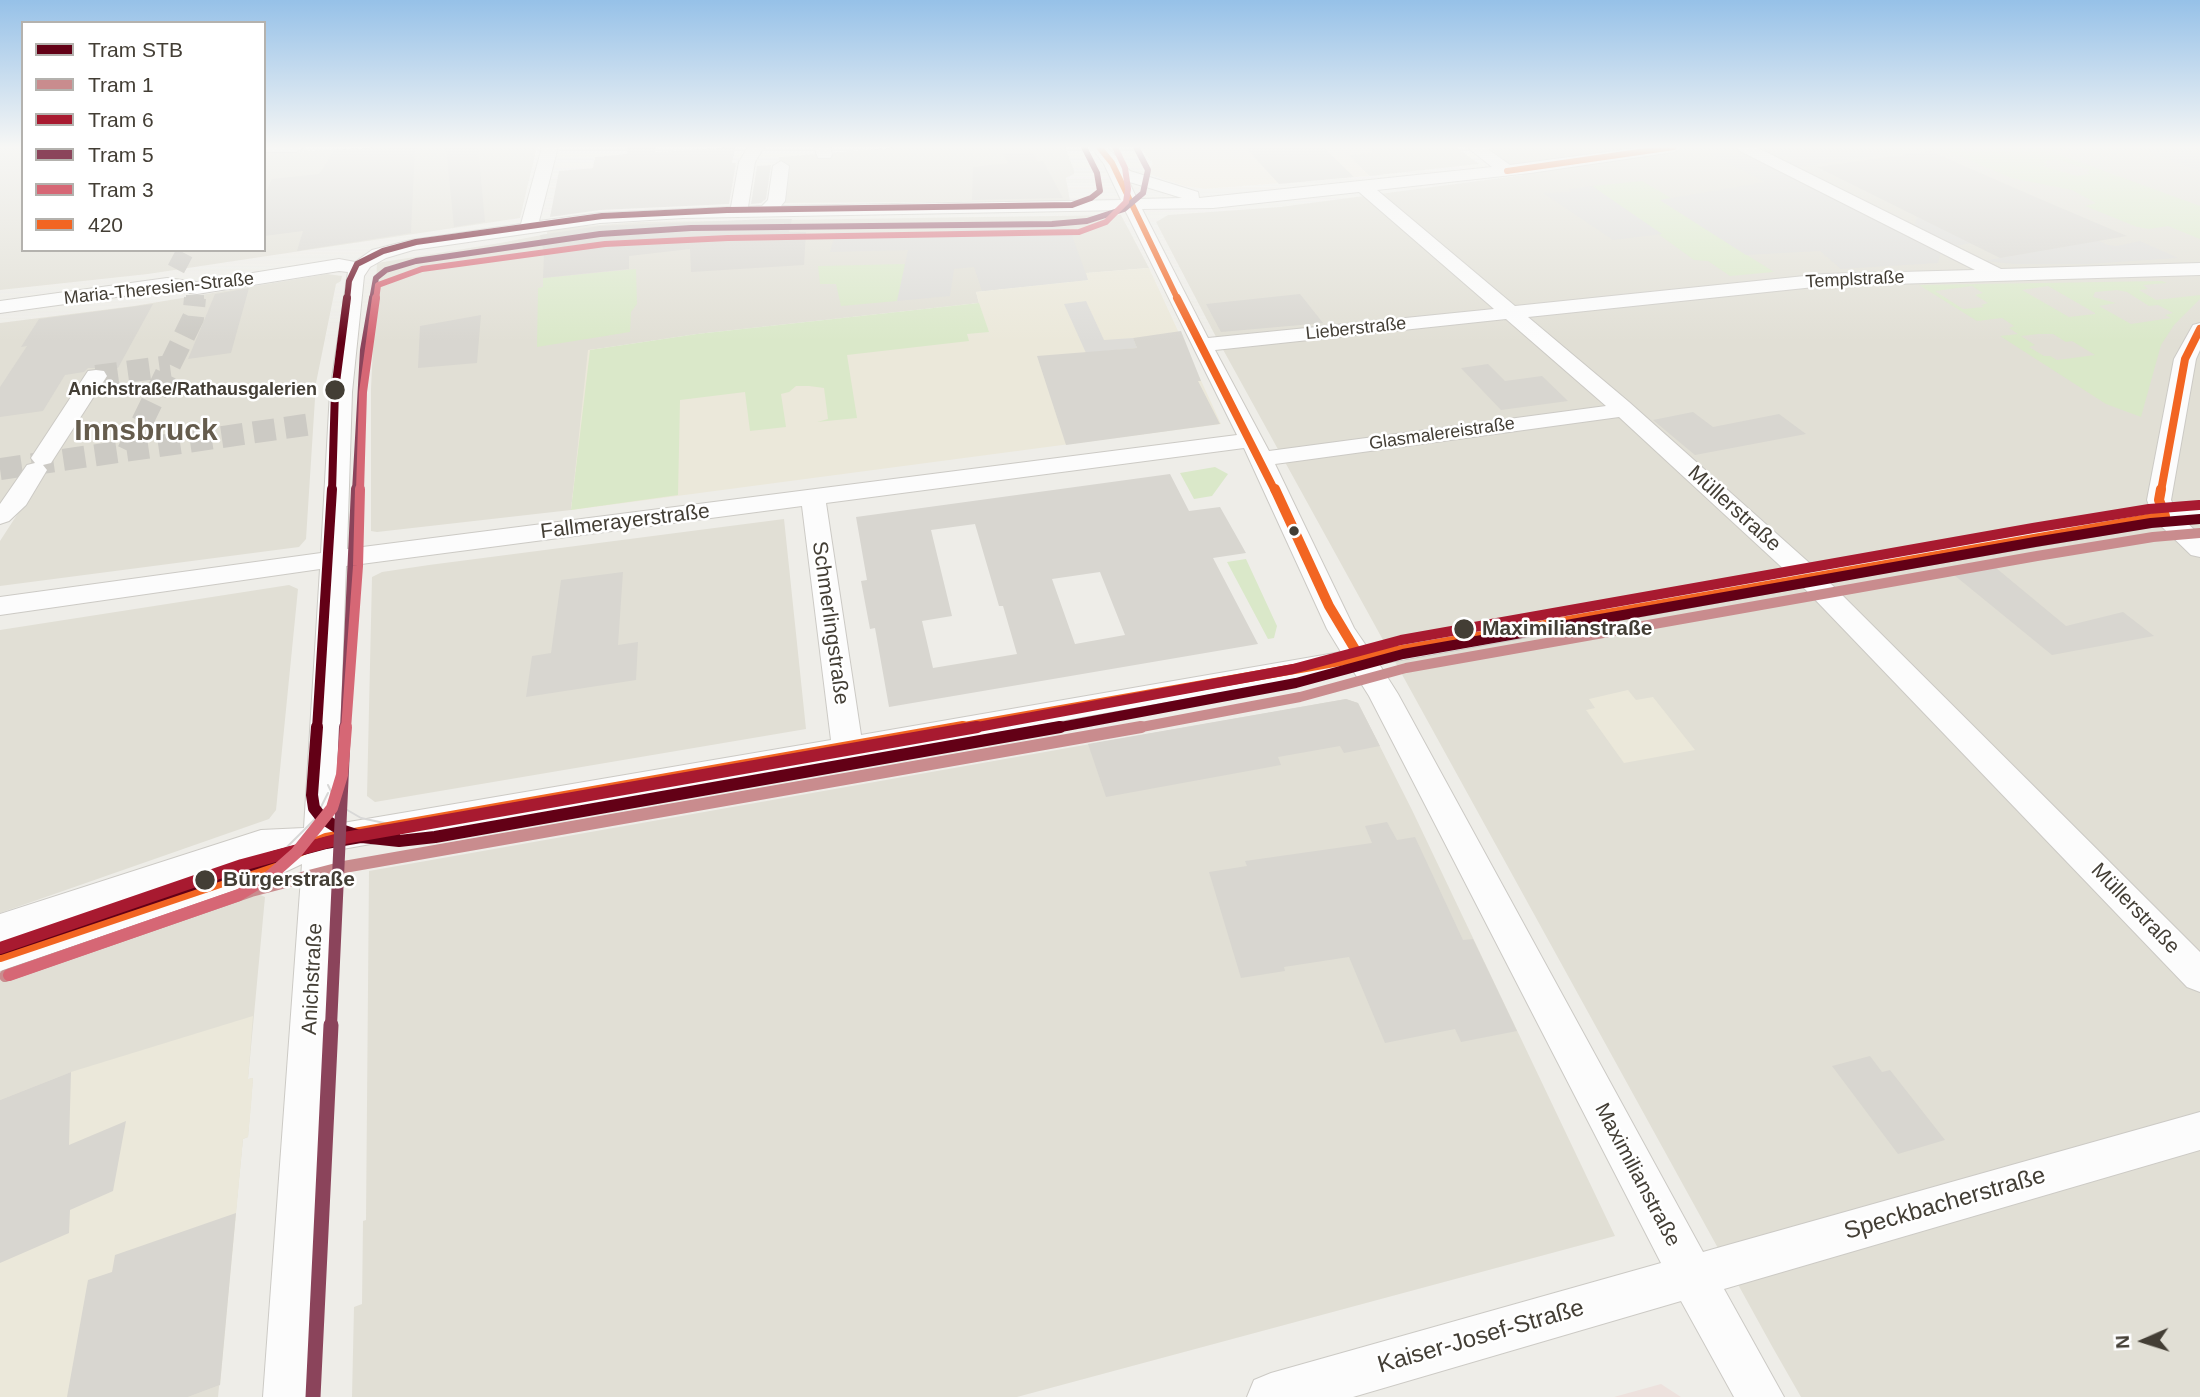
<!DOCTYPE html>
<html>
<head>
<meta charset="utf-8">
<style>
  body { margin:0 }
  #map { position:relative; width:2200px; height:1397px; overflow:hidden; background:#eeede8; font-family:Arial,sans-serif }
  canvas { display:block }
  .legend { position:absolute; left:21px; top:21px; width:245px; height:231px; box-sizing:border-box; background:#fff; border:2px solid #b4b2ae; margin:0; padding:9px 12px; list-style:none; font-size:21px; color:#433e35 }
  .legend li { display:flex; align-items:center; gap:14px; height:35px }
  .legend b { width:35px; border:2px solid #b4b2ae }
  .north { position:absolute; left:2109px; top:1306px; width:70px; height:70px; -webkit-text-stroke:5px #fff; paint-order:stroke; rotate:267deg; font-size:19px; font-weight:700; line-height:28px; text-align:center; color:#433e35 }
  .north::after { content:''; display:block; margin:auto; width:24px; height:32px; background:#433e35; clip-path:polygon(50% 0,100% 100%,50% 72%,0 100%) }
</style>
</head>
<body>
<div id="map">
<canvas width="2200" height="1397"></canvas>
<ul class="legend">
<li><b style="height:9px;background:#630016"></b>Tram STB</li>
<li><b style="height:9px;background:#c98c8e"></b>Tram 1</li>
<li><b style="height:9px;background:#a81a30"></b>Tram 6</li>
<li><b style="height:9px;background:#8b445b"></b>Tram 5</li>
<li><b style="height:9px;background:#d66775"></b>Tram 3</li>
<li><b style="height:9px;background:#f26522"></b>420</li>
</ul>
<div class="north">N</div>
</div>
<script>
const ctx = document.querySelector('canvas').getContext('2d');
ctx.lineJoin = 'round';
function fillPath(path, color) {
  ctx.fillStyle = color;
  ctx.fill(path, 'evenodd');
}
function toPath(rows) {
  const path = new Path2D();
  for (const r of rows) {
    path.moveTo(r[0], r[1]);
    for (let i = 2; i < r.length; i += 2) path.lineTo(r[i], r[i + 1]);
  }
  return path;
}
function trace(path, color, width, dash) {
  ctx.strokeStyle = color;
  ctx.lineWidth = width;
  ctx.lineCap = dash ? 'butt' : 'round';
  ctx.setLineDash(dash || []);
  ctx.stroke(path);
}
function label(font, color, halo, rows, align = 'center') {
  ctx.font = font + ' Arial,sans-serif';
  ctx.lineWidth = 5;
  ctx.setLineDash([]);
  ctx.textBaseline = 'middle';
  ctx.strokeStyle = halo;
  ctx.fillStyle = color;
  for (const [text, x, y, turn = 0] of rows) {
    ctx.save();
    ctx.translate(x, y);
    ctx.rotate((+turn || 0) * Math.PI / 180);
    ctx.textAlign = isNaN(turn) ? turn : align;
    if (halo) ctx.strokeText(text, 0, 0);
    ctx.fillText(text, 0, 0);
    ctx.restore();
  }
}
fillPath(toPath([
  [0,147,23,147,23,250,264,250,264,153,388,147,537,147,520,218,148,274,0,290],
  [901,147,1065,147,1074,170,1074,174,1066,178,1070,201,781,203,779,157],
  [1368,147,1456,147,1479,164,1369,176,1348,155,1373,152],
  [1487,147,2200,147,2200,1397,1801,1397,1773,1348,1215,335,1156,222,1168,215,1280,207,1524,175],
  [1121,215,1149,268,1087,273,1088,280,976,292,979,303,697,334,590,350,571,510,377,532,371,531,371,389,377,263,500,243,547,234,547,229,639,222],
  [327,274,342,276,341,281,336,284,316,383,306,539,299,547,0,586,0,541,24,504,0,506,0,323,134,306],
  [784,519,806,729,375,802,367,796,372,577,382,572,429,565],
  [289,585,298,589,276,810,269,819,0,913,0,630],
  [1346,699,1358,703,1412,810,1615,1236,1017,1397,352,1397,354,1307,362,1304,363,1221,366,1220,369,871],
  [253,892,265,897,248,1079,253,1078,248,1137,243,1139,218,1397,0,1397,0,980]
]), '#e1dfd5');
fillPath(toPath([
  [1140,147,1368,147,1374,153,1349,155,1369,176,1205,189,1184,186,1149,174,1146,170,1153,164]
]), '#f0e9db');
fillPath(toPath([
  [1149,268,1221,424,571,510,588,350,979,303,976,292,1088,280,1086,273],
  [1628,690,1636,700,1653,697,1695,750,1624,763,1586,710,1595,708,1589,699],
  [253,1016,248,1079,253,1078,251,1106,248,1137,243,1139,220,1385,188,1397,0,1397,0,1100,71,1072]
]), '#ebe8da');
fillPath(toPath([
  [1661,1384,1681,1397,1614,1397]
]), '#ede1dd');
fillPath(toPath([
  [1939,147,1957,147,1969,152,1991,148,1989,147,2052,147,2062,150,2055,153,2200,206,2200,239,2168,226,2149,229,2137,227,2085,206,2096,203,2072,190,2011,178],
  [2057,159,2090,170,2087,172,2090,174,2077,176,2043,166,2048,164,2043,162],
  [1642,181,1671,198,1661,201,1774,272,1730,276,1708,261,1694,260,1592,186],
  [906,264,897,301,841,306,836,284,820,284,818,266],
  [636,269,637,304,631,312,630,332,537,347,538,288,543,287,543,278],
  [2162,281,2167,283,2143,285,2148,289,2139,290,2156,300,2200,295,2200,299,2174,325,2161,345,2141,417,2106,404,2000,336,2018,334,2009,328,2014,326,2002,318,1977,321,1919,285],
  [1972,286,1983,293,1975,295,1988,303,1981,305,1984,307,1963,309,1935,291],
  [2048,286,2095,313,2095,314,2069,317,2022,290],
  [2117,290,2127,292,2149,306,2158,305,2173,313,2165,315,2171,318,2131,324,2099,306,2116,303,2093,297,2095,292],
  [2039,334,2053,334,2066,342,2072,341,2095,355,2057,360,2050,356,2044,356,2029,347,2035,345,2021,336],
  [979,303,989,332,967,334,969,341,847,355,857,418,817,422,828,419,824,388,809,386,796,386,789,392,781,394,786,427,750,431,745,392,680,400,678,495,571,510,590,350,697,334],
  [1215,467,1228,474,1212,496,1194,499,1180,473],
  [1246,559,1277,626,1274,638,1268,639,1227,562]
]), '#dae8c9');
fillPath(toPath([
  [1788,147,1884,147,1897,153,1797,167,1786,162,1795,160,1787,156,1776,157,1764,151],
  [2135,147,2186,147,2200,154,2200,171],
  [1708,153,1746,156,1767,162,1941,251,1938,263,1841,269,1820,251,1746,255,1660,200,1765,182],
  [1592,186,1662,234,1613,240,1543,193,1571,192,1569,189],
  [2032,211,2108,245,2117,246,2140,241,2178,258,2088,264,2014,264,1984,261,2076,244],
  [1917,217,1978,242,1955,246,1914,226],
  [1069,227,1088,280,982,291,974,267,954,269,950,296,897,301,908,250,830,252,836,232,952,232,953,228],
  [1086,301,1104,340,1133,338,1137,348,1086,353,1064,304]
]), '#dddcd8');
fillPath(toPath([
  [415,147,411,233,297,251,303,231,264,236,264,196,272,179,319,174,334,151],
  [446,147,478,147,485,222,454,227],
  [628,147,655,147,656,152,736,147,732,163,736,163,729,204,600,210,550,217,559,171,593,168,595,157,627,154],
  [1245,147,1323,147,1354,177,1279,184],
  [1930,151,2040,199,2127,236,2000,258,1817,167],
  [1033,152,1037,161,1043,161,1063,198,972,200,973,167,1008,163,1004,154],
  [771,165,766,199,761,203,751,204,757,166],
  [770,219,792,219,789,232,806,232,804,265,691,272,690,249,629,256,629,269,543,278,544,253,540,235,600,226],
  [249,288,231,353,188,359,215,294],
  [1300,294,1323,323,1221,332,1206,304],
  [153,304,118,368,88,368,84,372,65,375,43,411,0,417,0,387,27,346,21,347,39,319],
  [481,315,477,363,418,368,420,326],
  [1181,331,1201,381,1198,381,1220,424,1066,445,1037,356,1137,348,1133,338],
  [1488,364,1505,381,1542,376,1568,401,1501,410,1461,368],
  [1693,412,1713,427,1779,414,1806,434,1695,455,1653,420],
  [1170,474,1189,511,1220,507,1246,553,1213,558,1258,644,889,707,875,628,870,629,861,581,867,580,856,517],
  [975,524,999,606,1003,606,1017,654,933,668,922,621,952,616,931,530],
  [1100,572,1125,635,1075,644,1052,579],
  [1990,563,2066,626,2123,612,2154,636,2052,655,1948,570],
  [623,572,618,645,638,642,636,680,526,697,532,656,551,653,561,580],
  [1346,699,1358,703,1380,746,1344,753,1340,746,1278,757,1281,765,1106,797,1088,744],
  [1387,822,1397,840,1415,837,1463,940,1473,939,1517,1031,1461,1042,1455,1029,1385,1043,1349,957,1284,967,1285,971,1241,978,1209,872,1247,866,1245,861,1372,843,1365,826],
  [1870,1056,1882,1072,1890,1070,1945,1140,1898,1154,1832,1066],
  [71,1072,69,1145,126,1121,113,1191,70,1210,69,1233,0,1263,0,1100],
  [236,1213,220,1385,188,1397,67,1397,88,1280,112,1272,115,1255]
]), '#d8d6d0');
trace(toPath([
  [176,269,186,250],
  [195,300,195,295]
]), '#cccac4', 18, [18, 9]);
trace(toPath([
  [96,376,170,366],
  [128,451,193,318,195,298],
  [0,469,312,424]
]), '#cccac4', 22, [22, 10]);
const minor = toPath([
  [264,147,304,147,296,152,264,152,264,147],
  [542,147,558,147,539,221,600,213,731,207,739,162,748,147,764,147,755,162,748,207,762,206,768,200,773,166,781,161,789,166,785,201,781,206,1121,200,1104,164,1091,147,1107,147,1130,171,1198,192,1199,198,1492,167,1467,147,1485,147,1510,165,1644,147,1682,147,1674,152,1530,173,1377,190,1515,306,1824,274,1975,270,1738,150,1736,147,1756,147,2001,269,2200,263,2200,275,1824,286,1528,317,1629,402,1815,568,2151,511,2147,500,2174,359,2193,325,2200,323,2200,350,2196,359,2171,500,2175,508,2200,505,2200,521,2186,522,2200,535,2200,557,2191,555,2160,525,1829,582,2200,952,2200,992,2187,987,1803,587,1379,664,1398,694,1703,1252,2200,1112,2200,1150,1724,1289,1784,1397,1734,1397,1681,1301,1353,1397,1247,1397,1254,1380,1271,1373,1661,1263,1369,696,1352,669,337,850,311,1397,263,1397,302,864,270,879,0,971,0,914,261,830,304,828,320,569,0,615,0,597,321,553,330,392,348,272,339,271,197,294,167,290,0,313,0,301,167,278,197,282,339,259,355,262,372,250,411,240,521,224,542,147],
  [1129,182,1133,183,1182,198,1137,199,1129,182],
  [1359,192,1494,309,1208,338,1142,209,1213,208,1359,192],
  [1125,210,1237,435,347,549,352,392,364,276,370,267,386,258,413,250,600,223,683,218,1125,210],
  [1506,319,1606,406,1269,451,1215,350,1506,319],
  [1619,417,1788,573,1367,647,1354,628,1275,464,1619,417],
  [1244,448,1327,629,1341,652,861,735,826,503,1244,448],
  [802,506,831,740,337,824,346,566,802,506],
  [814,147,830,147,832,155,830,158,818,158,814,147],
  [96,370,104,371,107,376,51,463,43,465,47,470,26,505,9,521,0,524,0,504,27,465,35,463,31,458,88,371,96,370]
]);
trace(minor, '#cccac5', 2);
fillPath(minor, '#fcfcfc');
trace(toPath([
  [328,785,337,804,361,818,398,826,426,826],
  [211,890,264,865,284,850,315,819,328,793]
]), '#d8d8d7', 2);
trace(toPath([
  [1099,147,1112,163,1178,300],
  [1507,171,1674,147]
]), '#f26522', 6);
trace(toPath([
  [1177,298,1275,491],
  [2161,491,2185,359,2200,329]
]), '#f26522', 8);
trace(toPath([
  [1275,489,1329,606,1359,656],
  [2161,489,2159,500,2165,516],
  [953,729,2165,516]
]), '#f26522', 10);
trace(toPath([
  [0,956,258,869,326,839,963,727]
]), '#f26522', 12);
trace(toPath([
  [347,300,349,281,357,264,383,251,416,242,602,216,727,210,1072,205,1091,198,1100,191,1097,173,1084,147]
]), '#630016', 6);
trace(toPath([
  [332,491,335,390,347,298]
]), '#630016', 8);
trace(toPath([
  [317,729,332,489],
  [1050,729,1296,683,1403,654,2035,542,2151,523,2200,519]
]), '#630016', 10);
trace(toPath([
  [317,727,312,795,314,808,321,817,341,830,362,837,399,841,435,837,1060,727],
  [0,949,277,856,326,843,395,831]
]), '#630016', 12);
trace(toPath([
  [1131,729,1300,697,1406,668,2037,556,2153,537,2200,533]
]), '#c98c8e', 10);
trace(toPath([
  [5,976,251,891,344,867,1141,727]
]), '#c98c8e', 12);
trace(toPath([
  [967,729,1293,669,1401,640,2033,528,2149,509,2199,505]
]), '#a81a30', 10);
trace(toPath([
  [0,948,242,865,339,839,977,727]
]), '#a81a30', 12);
trace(toPath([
  [372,300,376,278,386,270,416,261,600,234,691,228,1052,224,1087,221,1124,209,1143,193,1148,170,1136,147]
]), '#8b445b', 6);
trace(toPath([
  [356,491,364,350,373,298]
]), '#8b445b', 8);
trace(toPath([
  [345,729,356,489]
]), '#8b445b', 10);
trace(toPath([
  [331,1026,345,727]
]), '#8b445b', 12);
trace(toPath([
  [313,1397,331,1025]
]), '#8b445b', 15);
trace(toPath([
  [376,300,378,285,422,269,605,244,728,238,1079,232,1106,222,1126,202,1128,189,1125,168,1115,147]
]), '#d66775', 6);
trace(toPath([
  [360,491,363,392,376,298]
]), '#d66775', 8);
trace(toPath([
  [346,729,358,566,360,489]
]), '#d66775', 10);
trace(toPath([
  [9,975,239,895,270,876,296,853,332,808,342,775,346,727]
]), '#d66775', 12);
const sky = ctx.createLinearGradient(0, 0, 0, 342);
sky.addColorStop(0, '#96c1e8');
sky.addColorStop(0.43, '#f7f7f5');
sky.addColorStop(1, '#f7f7f500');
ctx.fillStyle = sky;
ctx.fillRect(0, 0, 2200, 342);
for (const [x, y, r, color] of [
  [335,390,11,"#433e35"],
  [1294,531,6,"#433e35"],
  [1464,629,11,"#433e35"],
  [205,880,11,"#433e35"]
]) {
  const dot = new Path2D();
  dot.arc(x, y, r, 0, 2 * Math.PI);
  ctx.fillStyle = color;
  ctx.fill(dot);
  trace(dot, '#fff', 2.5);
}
label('18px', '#433e35', '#fff', [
  ["Templstraße",1855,280,-3],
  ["Maria-Theresien-Straße",159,289,-6],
  ["Lieberstraße",1356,329,-6],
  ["Glasmalereistraße",1442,434,-8]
]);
label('bold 18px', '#433e35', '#fff', [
  ["Anichstraße/Rathausgalerien",317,390]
], 'right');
label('21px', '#433e35', '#fff', [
  ["Müllerstraße",1734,509,42],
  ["Fallmerayerstraße",625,522,-7],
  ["Schmerlingstraße",830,623,82],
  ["Müllerstraße",2135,909,46],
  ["Anichstraße",313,979,-87],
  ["Maximilianstraße",1637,1175,62]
]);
label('bold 21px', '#433e35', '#fff', [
  ["Maximilianstraße",1482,629],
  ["Bürgerstraße",223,880]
], 'left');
label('24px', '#433e35', '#fff', [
  ["Speckbacherstraße",1945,1204,-16],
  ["Kaiser-Josef-Straße",1481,1337,-16]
]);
label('bold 30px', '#655c4d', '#fff', [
  ["Innsbruck",146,432]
]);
</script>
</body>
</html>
